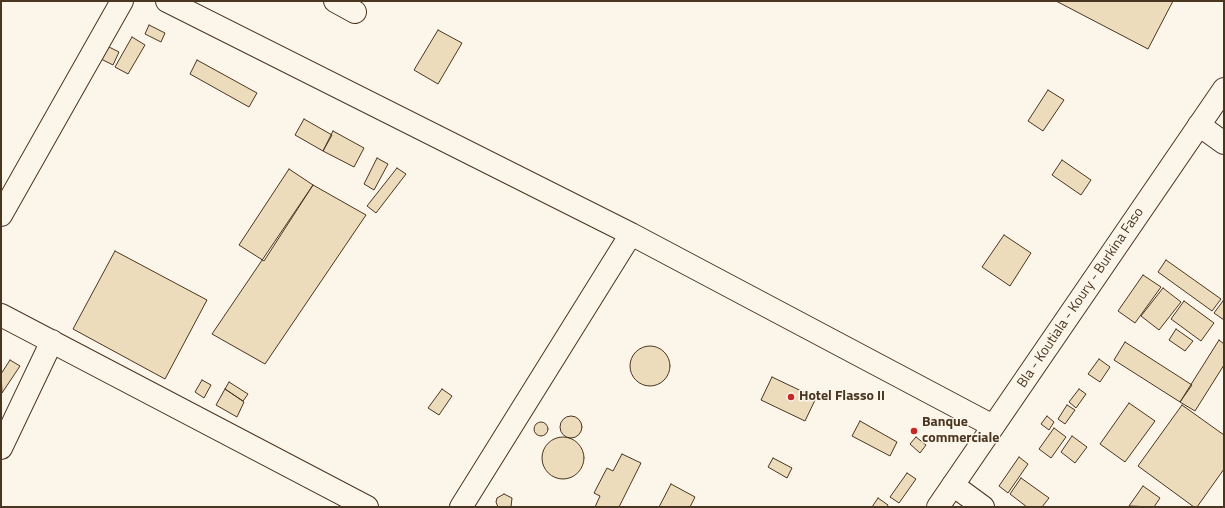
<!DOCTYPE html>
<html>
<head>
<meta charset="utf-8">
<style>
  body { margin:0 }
  #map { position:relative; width:1225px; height:508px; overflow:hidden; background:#fbf6e9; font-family:"Titillium Web",sans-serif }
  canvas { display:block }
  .frame { position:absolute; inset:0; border:2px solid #4a3520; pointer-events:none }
</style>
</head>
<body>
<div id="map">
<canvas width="1225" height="508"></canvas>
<div class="frame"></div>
</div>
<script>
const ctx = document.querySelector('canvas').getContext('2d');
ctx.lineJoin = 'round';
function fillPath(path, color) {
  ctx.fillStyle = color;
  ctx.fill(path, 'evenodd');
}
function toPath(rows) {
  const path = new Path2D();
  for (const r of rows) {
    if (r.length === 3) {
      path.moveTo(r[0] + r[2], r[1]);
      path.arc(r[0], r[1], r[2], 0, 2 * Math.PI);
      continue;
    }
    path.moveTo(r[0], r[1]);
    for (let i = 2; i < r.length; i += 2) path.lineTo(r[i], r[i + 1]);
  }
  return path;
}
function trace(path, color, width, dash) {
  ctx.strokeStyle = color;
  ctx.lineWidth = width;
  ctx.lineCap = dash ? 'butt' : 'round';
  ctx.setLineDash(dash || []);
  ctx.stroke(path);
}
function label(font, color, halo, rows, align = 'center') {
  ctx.font = font + ' "Titillium Web",sans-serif';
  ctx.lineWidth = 3;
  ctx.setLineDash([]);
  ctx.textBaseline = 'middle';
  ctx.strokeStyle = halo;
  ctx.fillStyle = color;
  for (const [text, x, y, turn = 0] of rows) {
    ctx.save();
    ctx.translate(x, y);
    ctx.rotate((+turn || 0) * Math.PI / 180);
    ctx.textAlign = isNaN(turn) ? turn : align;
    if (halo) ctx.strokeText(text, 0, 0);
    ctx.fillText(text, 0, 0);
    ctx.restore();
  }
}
const building = toPath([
  [1056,1,1173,1,1148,49,1056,1],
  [149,25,165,33,161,42,145,34,149,25],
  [438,30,462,43,438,84,414,70,438,30],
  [132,37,145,45,128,74,115,67,132,37],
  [99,42,119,52,113,65,93,55,99,42],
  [197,60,257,93,249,107,190,74,197,60],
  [1048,90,1064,100,1043,131,1028,121,1048,90],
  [304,119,332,135,323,151,295,135,304,119],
  [333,131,364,148,354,167,323,151,333,131],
  [377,158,388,164,374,190,364,184,377,158],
  [1062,160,1091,180,1081,195,1052,175,1062,160],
  [397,168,406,174,376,213,367,206,397,168],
  [289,169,313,185,264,261,239,245,289,169],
  [313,185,366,215,265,364,212,334,313,185],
  [1004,235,1031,253,1010,286,982,267,1004,235],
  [115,251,207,300,165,379,73,329,115,251],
  [1166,260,1221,299,1212,311,1158,272,1166,260],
  [1143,275,1161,287,1135,323,1118,311,1143,275],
  [1163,288,1181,302,1159,330,1141,316,1163,288],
  [1184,301,1214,323,1201,341,1171,319,1184,301],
  [1223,301,1224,302,1224,320,1214,313,1223,301],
  [1176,329,1193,341,1185,351,1169,340,1176,329],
  [1219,340,1224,344,1224,365,1195,411,1180,402,1219,340],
  [1125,342,1192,385,1180,402,1114,360,1125,342],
  [650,366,20],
  [1099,359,1110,367,1100,382,1088,374,1099,359],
  [10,360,20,366,2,393,1,374,10,360],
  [772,377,816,398,805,421,761,400,772,377],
  [202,380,211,385,204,398,195,392,202,380],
  [229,382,248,394,243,401,225,389,229,382],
  [225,389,244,402,237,417,216,405,225,389],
  [442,389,452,396,439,415,428,408,442,389],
  [1079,389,1086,394,1076,408,1069,402,1079,389],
  [1129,403,1155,421,1125,462,1100,444,1129,403],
  [1067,405,1075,410,1065,424,1058,419,1067,405],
  [1182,405,1224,435,1224,469,1197,507,1194,507,1138,466,1182,405],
  [1047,416,1054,422,1049,430,1041,424,1047,416],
  [571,427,11],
  [860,421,897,442,890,456,852,436,860,421],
  [541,429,7],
  [1054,428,1066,437,1051,458,1039,449,1054,428],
  [1072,436,1087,447,1075,463,1061,452,1072,436],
  [563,458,21],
  [916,437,926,445,920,453,910,444,916,437],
  [622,454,641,463,619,507,595,507,600,496,594,493,607,468,613,471,622,454],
  [1019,457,1028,464,1008,493,999,486,1019,457],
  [773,458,792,468,787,478,768,467,773,458],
  [907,473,916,479,899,503,890,497,907,473],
  [1021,478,1049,498,1042,507,1027,507,1010,494,1021,478],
  [671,484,695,497,690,507,659,507,671,484],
  [1143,486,1160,498,1154,507,1129,506,1143,486],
  [504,494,512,498,511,507,498,507,496,502,497,498,504,494],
  [878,498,888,505,887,507,872,507,878,498]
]);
fillPath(building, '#ecdcbc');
trace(building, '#4a3520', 1);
const minor = toPath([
  [167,1,631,234,993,426],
  [335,1,355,12],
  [1199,125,1224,143],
  [1,215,122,1],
  [1,315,367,507],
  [1,448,52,341],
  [953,485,983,507],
  [461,507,631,234]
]);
const major = toPath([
  [938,507,1224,89]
]);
trace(minor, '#4a3520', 24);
trace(major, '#4a3520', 24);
trace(minor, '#fbf6e9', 22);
trace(major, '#fbf6e9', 22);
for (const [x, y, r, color] of [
  [791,397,4,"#c62828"],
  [914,431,4,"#c62828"]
]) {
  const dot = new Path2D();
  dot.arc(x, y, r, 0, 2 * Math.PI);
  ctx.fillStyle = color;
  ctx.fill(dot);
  trace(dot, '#fbf6e9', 1.5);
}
label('14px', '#4a3520', '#fbf6e9', [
  ["Bla - Koutiala - Koury - Burkina Faso",1081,298,-56]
]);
label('bold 14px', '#4a3520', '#fbf6e9', [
  ["Hotel Flasso II",799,397],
  ["Banque",922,423],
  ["commerciale",922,439]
], 'left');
</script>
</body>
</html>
